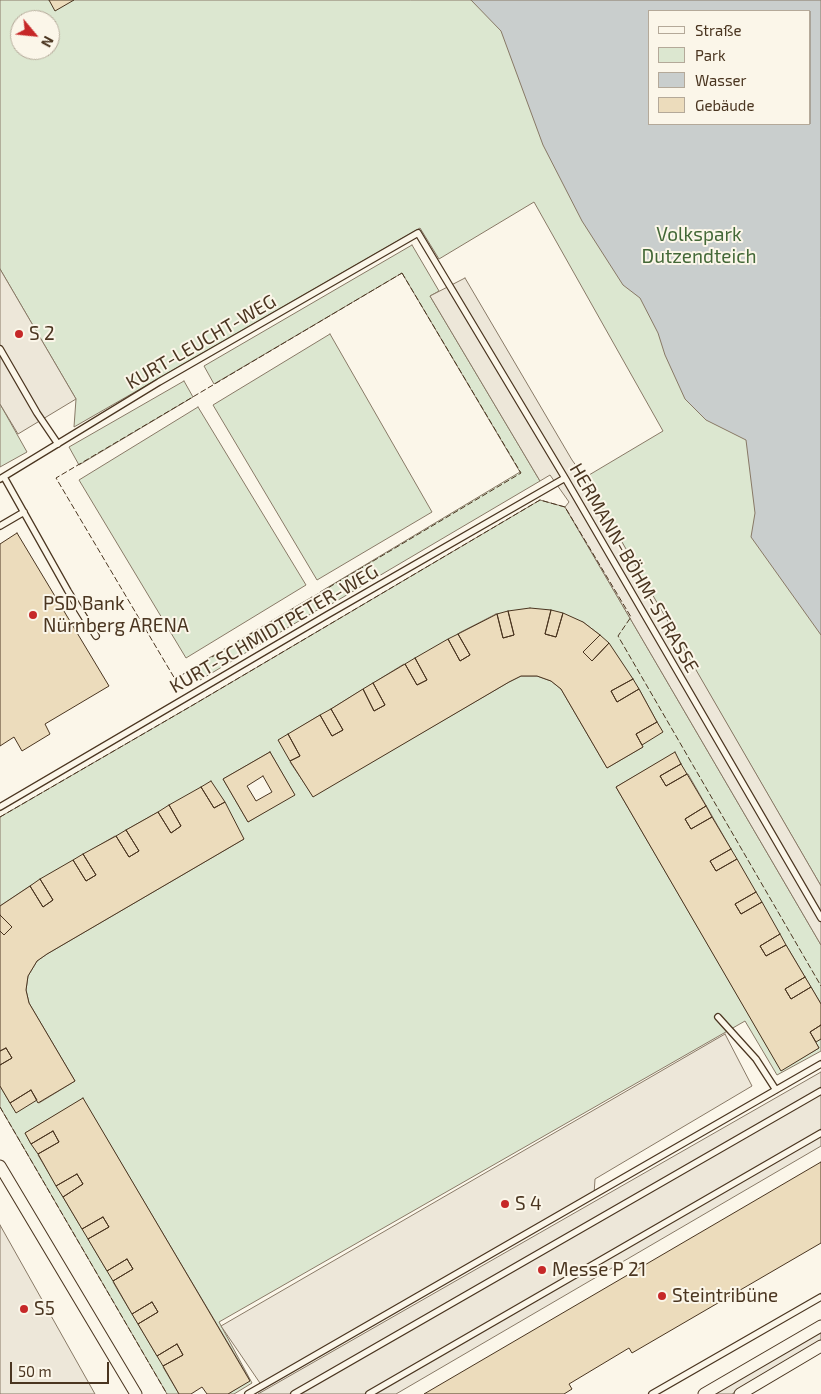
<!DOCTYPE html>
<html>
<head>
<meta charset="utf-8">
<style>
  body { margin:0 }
  #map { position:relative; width:821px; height:1394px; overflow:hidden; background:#fbf6e9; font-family:"Exo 2",sans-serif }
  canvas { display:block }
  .legend { position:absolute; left:648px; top:10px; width:162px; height:115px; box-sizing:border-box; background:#fbf6e9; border:1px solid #b4a999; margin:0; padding:6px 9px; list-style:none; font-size:15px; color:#4a3520 }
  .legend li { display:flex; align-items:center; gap:10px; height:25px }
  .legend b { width:25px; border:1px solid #b4a999 }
  .north { position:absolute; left:10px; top:10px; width:50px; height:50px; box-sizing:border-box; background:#fbf6e9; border:1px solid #b4a999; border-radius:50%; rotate:118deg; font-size:14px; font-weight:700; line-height:20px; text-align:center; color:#4a3520 }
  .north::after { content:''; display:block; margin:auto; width:18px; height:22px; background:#c62828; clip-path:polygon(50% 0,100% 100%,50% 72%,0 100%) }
  .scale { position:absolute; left:10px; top:1362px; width:99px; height:22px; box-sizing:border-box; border:2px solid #4a3520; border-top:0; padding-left:6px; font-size:15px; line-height:18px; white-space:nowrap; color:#4a3520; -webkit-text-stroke:4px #fbf6e9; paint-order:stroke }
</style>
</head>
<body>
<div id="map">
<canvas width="821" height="1394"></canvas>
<ul class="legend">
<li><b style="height:6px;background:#fbf6e9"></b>Straße</li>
<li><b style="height:14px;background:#dce7d0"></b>Park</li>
<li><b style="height:14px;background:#c9cecd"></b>Wasser</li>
<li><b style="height:14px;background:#ecdcbc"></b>Gebäude</li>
</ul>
<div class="north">N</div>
<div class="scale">50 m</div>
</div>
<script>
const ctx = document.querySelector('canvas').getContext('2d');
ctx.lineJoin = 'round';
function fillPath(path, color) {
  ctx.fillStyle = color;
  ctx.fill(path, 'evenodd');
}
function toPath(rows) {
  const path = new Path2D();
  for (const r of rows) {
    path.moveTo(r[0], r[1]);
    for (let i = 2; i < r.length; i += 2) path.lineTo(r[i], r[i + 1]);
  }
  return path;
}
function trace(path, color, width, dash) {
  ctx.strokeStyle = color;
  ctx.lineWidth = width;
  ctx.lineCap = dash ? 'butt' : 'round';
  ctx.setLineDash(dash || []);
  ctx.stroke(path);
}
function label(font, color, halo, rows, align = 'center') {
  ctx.font = font + ' "Exo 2",sans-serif';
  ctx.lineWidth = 4;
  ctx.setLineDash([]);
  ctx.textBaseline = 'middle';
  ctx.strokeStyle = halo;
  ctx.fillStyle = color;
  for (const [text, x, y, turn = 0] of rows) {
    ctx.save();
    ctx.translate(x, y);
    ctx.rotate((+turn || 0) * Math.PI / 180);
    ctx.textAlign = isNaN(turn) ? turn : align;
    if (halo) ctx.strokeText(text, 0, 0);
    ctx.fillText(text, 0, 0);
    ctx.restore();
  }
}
const green = toPath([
  [0,0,821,0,821,886,584,478,663,431,534,202,439,259,420,228,74,427,76,399,0,269,0,0],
  [650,11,810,11,810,124,650,124,650,11],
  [20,20,50,20,50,50,20,50,20,20],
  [412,245,439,291,430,296,540,481,328,606,320,592,520,472,402,273,214,384,204,366,412,245],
  [330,334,432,512,317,580,213,405,330,334],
  [184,381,193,397,79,465,69,447,184,381],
  [0,404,27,452,0,467,0,404],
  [198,407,306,585,186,658,79,480,198,407],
  [540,500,565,507,821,945,821,1004,786,945,766,956,731,849,688,774,660,776,681,764,675,753,616,787,781,1070,819,1048,810,1032,821,1025,821,1051,777,1075,745,1021,219,1322,252,1383,234,1394,228,1394,250,1380,83,1099,25,1133,31,1144,59,1142,38,1155,82,1229,103,1217,88,1239,107,1271,127,1259,133,1269,113,1282,157,1356,177,1344,183,1355,163,1367,179,1394,167,1394,0,1107,0,1086,10,1103,31,1090,39,1103,75,1081,29,1003,26,990,28,976,37,961,47,954,244,839,158,812,126,830,139,851,115,836,30,886,0,906,0,817,193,705,540,500],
  [496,614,583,622,600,635,639,689,657,722,636,734,643,747,607,768,561,689,551,681,537,676,521,676,509,682,313,796,290,762,300,756,289,734,320,715,332,736,331,709,404,664,417,685,459,633,496,614],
  [270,752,294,794,248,822,223,779,270,752],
  [312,597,319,609,200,680,192,668,312,597]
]);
fillPath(green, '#dce7d0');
trace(green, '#887966', 1);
const parking = toPath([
  [0,269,76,399,18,434,0,404,0,269],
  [465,278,572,460,585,478,821,886,821,945,565,507,569,502,550,475,540,481,430,296,465,278],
  [725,1034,752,1086,595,1179,594,1195,262,1386,221,1326,725,1034],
  [821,1072,821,1146,396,1394,258,1394,821,1072],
  [0,1225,95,1394,0,1394,0,1225],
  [821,1331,821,1342,732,1394,713,1394,821,1331]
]);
fillPath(parking, '#ede7d9');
trace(parking, '#887966', 1);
const water = toPath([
  [471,0,821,0,821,635,751,537,755,513,746,440,706,420,685,399,665,355,658,333,640,298,623,285,582,221,543,145,501,31,471,0],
  [650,11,810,11,810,124,650,124,650,11]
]);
fillPath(water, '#c9cecd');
trace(water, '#887966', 1);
const building = toPath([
  [49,0,74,0,55,11,49,0],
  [17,533,109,686,45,724,50,734,22,751,14,737,0,746,0,544,17,533],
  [530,608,551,610,545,634,556,637,563,613,583,622,600,635,583,652,592,661,609,643,633,679,611,691,617,702,639,689,657,722,636,734,643,747,607,768,561,689,551,681,537,676,521,676,509,682,313,797,290,761,300,756,288,734,320,715,332,736,343,730,331,709,363,689,374,711,385,705,373,683,405,664,417,685,427,680,415,658,448,639,460,661,470,655,458,634,497,614,503,638,514,635,508,611,530,608],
  [551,610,563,613,556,637,545,634,551,610],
  [508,611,514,635,503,638,497,614,508,611],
  [458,634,470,655,460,661,448,639,458,634],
  [600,635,609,643,592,661,583,652,600,635],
  [415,658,427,680,417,685,405,664,415,658],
  [633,679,639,689,617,702,611,691,633,679],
  [373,683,385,705,374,711,363,689,373,683],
  [331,709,343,730,332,736,320,715,331,709],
  [657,722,663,732,642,745,636,734,657,722],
  [288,734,300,756,290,761,278,740,288,734],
  [270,752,295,795,248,822,223,779,270,752],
  [263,776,272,792,256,801,247,786,263,776],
  [675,752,681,764,660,776,666,786,687,774,706,806,685,819,691,829,712,817,731,849,710,861,716,871,737,859,756,892,735,904,741,914,762,902,780,934,760,946,766,956,786,945,805,977,785,989,791,999,811,987,821,1004,821,1025,810,1032,819,1048,781,1071,616,787,675,752],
  [681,764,687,774,666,786,660,776,681,764],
  [211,781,225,802,214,808,201,787,211,781],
  [201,787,214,808,225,802,244,839,47,954,37,961,28,976,26,990,29,1003,75,1081,38,1103,31,1090,10,1103,0,1086,0,1065,12,1058,6,1048,0,1051,0,931,4,935,12,927,0,915,0,906,30,886,43,907,53,900,40,879,73,860,86,881,96,875,83,854,116,836,129,857,139,851,126,830,158,812,171,833,181,826,169,805,201,787],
  [169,805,181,826,171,833,158,812,169,805],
  [706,806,712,817,691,829,685,819,706,806],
  [126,830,139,851,129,857,116,836,126,830],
  [731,849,737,859,716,871,710,861,731,849],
  [83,854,96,875,86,881,73,860,83,854],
  [40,879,53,900,43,907,30,886,40,879],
  [756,892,762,902,741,914,735,904,756,892],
  [0,915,12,927,4,935,0,931,0,915],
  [780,934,786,945,766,956,760,946,780,934],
  [805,977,811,987,791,999,785,989,805,977],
  [821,1025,821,1039,816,1042,810,1032,821,1025],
  [6,1048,12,1058,0,1065,0,1051,6,1048],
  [31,1090,37,1100,16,1113,10,1103,31,1090],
  [83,1098,250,1381,228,1394,207,1394,202,1387,191,1394,179,1394,163,1366,183,1355,177,1344,157,1356,138,1324,158,1312,152,1302,132,1314,113,1281,133,1269,127,1259,107,1271,88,1239,109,1227,103,1217,82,1229,63,1197,83,1184,77,1174,56,1186,38,1154,59,1142,53,1131,31,1144,25,1133,83,1098],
  [53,1131,59,1142,38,1154,31,1144,53,1131],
  [821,1162,821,1243,632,1353,629,1348,569,1384,572,1389,564,1394,424,1394,821,1162],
  [77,1174,83,1184,63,1197,56,1186,77,1174],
  [103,1217,109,1227,88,1239,82,1229,103,1217],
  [127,1259,133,1269,113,1281,107,1271,127,1259],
  [152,1302,158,1312,138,1324,132,1314,152,1302],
  [177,1344,183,1355,163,1366,157,1356,177,1344]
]);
fillPath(building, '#ecdcbc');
trace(building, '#4a3520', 1);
const service = toPath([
  [0,349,37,413,58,444],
  [4,477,68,591,96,636],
  [0,479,159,382,418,233,565,478,821,918],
  [0,526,24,512],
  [0,807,327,615,565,478],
  [718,1017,756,1059,776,1090],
  [248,1394,821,1064],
  [294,1394,821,1091],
  [369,1394,821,1133],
  [652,1394,821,1297]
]);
const minor = toPath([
  [0,1166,136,1394],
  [704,1394,821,1326],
  [740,1394,821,1346]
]);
trace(service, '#4a3520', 8);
trace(minor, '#4a3520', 13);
trace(service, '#fbf6e9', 5.5);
trace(minor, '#fbf6e9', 11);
trace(toPath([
  [402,273,521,473,175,679,56,478,402,273],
  [0,817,193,705,540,500,565,507,631,617,618,636,821,986],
  [0,1107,167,1394]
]), '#4a3520', 1, [6, 2.5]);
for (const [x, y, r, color] of [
  [19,334,5,"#c62828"],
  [33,615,5,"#c62828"],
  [505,1204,5,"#c62828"],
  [542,1270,5,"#c62828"],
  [662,1296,5,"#c62828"],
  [24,1309,5,"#c62828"]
]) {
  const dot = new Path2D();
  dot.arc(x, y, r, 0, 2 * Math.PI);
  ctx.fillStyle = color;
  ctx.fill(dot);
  trace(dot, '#fbf6e9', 2);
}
label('19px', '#436837', '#fbf6e9', [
  ["Volkspark",699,235],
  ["Dutzendteich",699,257]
]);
label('19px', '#4a3520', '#fbf6e9', [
  ["S 2",29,334],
  ["PSD Bank",43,604],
  ["Nürnberg ARENA",43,626],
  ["S 4",515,1204],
  ["Messe P 21",552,1270],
  ["Steintribüne",672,1296],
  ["S5",34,1309]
], 'left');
label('19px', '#4a3520', '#fbf6e9', [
  ["KURT-LEUCHT-WEG",201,342,-30],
  ["HERMANN-BÖHM-STRASSE",634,568,60],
  ["KURT-SCHMIDTPETER-WEG",274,629,-30]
]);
</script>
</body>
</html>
